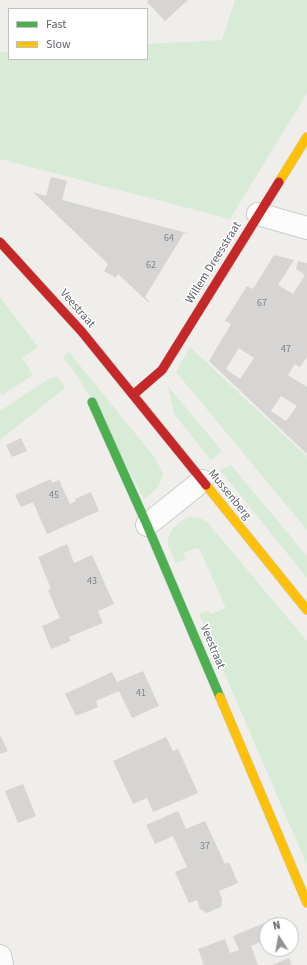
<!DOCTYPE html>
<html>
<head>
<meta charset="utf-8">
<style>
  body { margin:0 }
  #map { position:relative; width:307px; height:965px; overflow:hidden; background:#efeeea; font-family:"Source Sans 3",sans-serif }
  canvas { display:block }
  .legend { position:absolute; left:8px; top:8px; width:140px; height:52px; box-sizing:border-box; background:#fff; border:1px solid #bfc1c3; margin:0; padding:5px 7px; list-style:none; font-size:12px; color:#5f6368 }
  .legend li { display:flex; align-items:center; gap:8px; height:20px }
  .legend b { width:20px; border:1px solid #bfc1c3 }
  .north { position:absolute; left:259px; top:917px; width:40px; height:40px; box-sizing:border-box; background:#fff; border:1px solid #bfc1c3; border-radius:50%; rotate:349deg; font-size:11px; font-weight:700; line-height:16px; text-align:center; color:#5f6368 }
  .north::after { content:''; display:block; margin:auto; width:14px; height:18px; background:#919496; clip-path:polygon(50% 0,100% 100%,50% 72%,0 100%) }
</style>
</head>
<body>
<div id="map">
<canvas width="307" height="965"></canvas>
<ul class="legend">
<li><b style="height:5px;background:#4caf50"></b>Fast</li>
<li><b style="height:5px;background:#ffc107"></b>Slow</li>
</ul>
<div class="north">N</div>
</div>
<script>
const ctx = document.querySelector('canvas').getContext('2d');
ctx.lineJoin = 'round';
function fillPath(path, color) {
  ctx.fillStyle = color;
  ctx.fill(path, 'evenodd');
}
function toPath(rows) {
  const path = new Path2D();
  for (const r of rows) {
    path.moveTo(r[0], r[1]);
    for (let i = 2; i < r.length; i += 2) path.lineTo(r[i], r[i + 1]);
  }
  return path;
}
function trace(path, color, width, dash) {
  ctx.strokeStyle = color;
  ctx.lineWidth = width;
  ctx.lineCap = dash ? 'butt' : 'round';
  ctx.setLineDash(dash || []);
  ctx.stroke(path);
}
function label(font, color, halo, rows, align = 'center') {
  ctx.font = font + ' "Source Sans 3",sans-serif';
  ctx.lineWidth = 3;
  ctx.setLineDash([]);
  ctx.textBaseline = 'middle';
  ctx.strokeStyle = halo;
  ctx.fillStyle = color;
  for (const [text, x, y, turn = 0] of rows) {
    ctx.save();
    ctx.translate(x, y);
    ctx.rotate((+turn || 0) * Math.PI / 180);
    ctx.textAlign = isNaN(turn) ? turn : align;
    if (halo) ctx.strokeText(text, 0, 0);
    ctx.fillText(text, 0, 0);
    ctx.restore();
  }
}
fillPath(toPath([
  [235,0,307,0,307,93,230,219,0,159,0,52,9,52,9,59,147,59,147,44,222,40],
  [0,297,38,347,22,358,33,375,2,395,0,392],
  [190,347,307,457,307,530,176,372],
  [69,352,156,459,163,474,158,487,144,499,89,395,75,373,63,357],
  [58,377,65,388,0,440,0,411,50,378],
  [168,386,222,451,211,460,174,414],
  [231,465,307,556,307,578,220,470],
  [191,517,200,518,207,522,307,641,307,865,199,614,208,610,211,614,225,608,225,606,199,548,196,548,183,553,186,559,176,563,168,545,168,539,173,528,183,520]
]), '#d8ebd6');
fillPath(toPath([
  [149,0,188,0,165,21,147,2],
  [51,177,67,181,62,200,187,233,187,234,184,233,145,297,149,301,148,302,118,274,116,278,104,271,108,264,33,192,46,196],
  [274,255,294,260,278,285,293,294,305,275,296,269,298,261,307,263,307,357,300,367,295,364,288,375,307,387,307,454,209,361,231,324,225,321,247,286,253,289],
  [239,348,254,358,240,379,226,369],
  [281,396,297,406,286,421,271,411],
  [21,438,27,451,12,457,6,445],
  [51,479,52,483,59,480,70,504,76,501,75,499,91,492,99,511,47,534,33,502,21,507,15,495],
  [67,544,74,563,92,555,114,604,98,611,103,623,69,637,71,641,51,649,42,626,60,618,48,590,51,589,38,557],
  [143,671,159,706,132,718,119,691,96,701,98,707,76,716,65,694,112,672,117,682],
  [0,735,8,751,0,754],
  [166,737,173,751,178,749,198,793,153,812,147,798,133,804,113,761],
  [23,784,36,816,18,823,5,791],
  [178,811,186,829,205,821,225,864,229,862,238,883,219,891,222,899,221,907,207,913,200,909,197,900,189,903,175,872,187,867,173,836,155,844,146,825],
  [269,921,271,925,267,925,267,939,251,946,258,965,204,965,198,949,225,939,230,953,239,950,233,936],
  [289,958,292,965,272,965]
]), '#d6d5d3');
const street = toPath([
  [258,214,307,228],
  [147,525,202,481],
  [0,956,2,965]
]);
const fast = toPath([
  [92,402,147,525,220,697]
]);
const slow = toPath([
  [279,182,307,137],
  [206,485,307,610],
  [220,697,307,903]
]);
const jam = toPath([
  [0,242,82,332,206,485],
  [133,395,162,370,279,182]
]);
trace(street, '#cbcccc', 24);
trace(fast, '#cacacb', 10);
trace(slow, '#cacacb', 10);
trace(jam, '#cacacb', 10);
trace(street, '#fdfcfc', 22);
trace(fast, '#4caf50', 9);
trace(slow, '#ffc107', 9);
trace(jam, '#c62828', 9);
label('10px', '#7e8184', null, [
  ["64",169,239],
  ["62",151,266],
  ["67",262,304],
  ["47",286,350],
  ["45",54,496],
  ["43",92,582],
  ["41",141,694],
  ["37",205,847]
]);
label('12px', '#5f6368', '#fff', [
  ["Willem Dreesstraat",214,263,-58],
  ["Veestraat",77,309,49],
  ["Mussenberg",229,495,51],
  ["Veestraat",212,647,67]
]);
</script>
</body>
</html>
